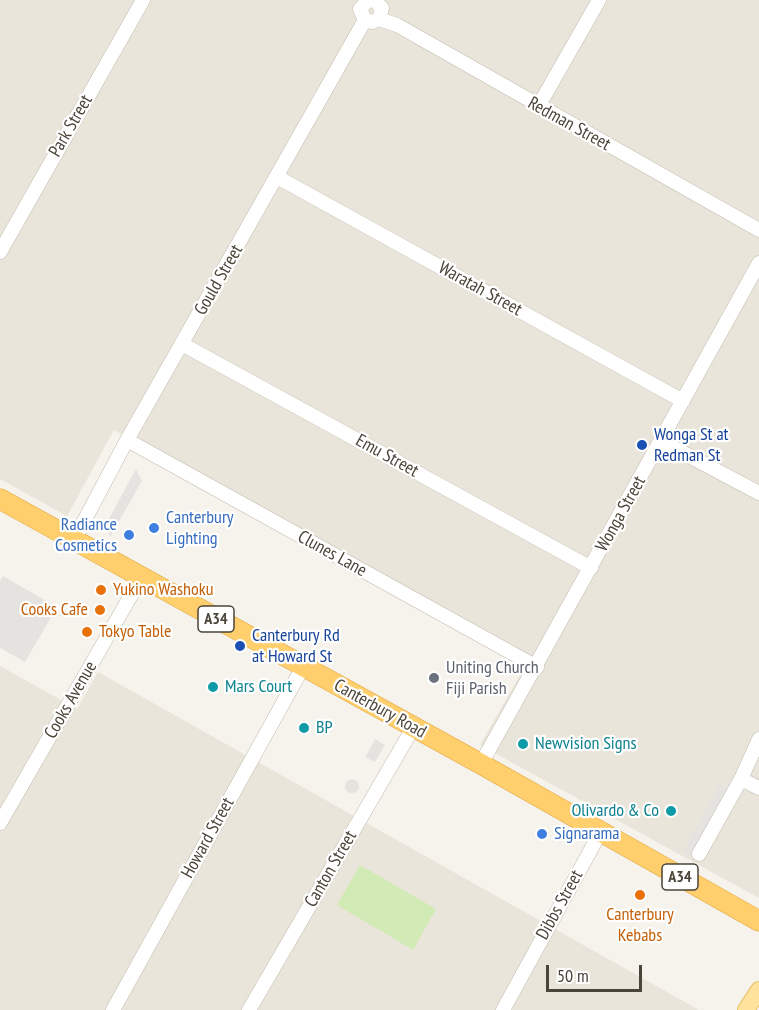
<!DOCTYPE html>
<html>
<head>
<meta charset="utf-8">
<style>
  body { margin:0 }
  #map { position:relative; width:759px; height:1010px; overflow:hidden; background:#f6f3ec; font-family:"PT Sans Narrow",sans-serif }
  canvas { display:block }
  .scale { position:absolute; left:546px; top:965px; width:96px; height:27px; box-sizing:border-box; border:3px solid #4b4439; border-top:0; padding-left:8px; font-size:18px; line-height:21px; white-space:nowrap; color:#4b4439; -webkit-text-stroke:4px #fff; paint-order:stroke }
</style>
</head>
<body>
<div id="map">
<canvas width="759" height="1010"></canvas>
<div class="scale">50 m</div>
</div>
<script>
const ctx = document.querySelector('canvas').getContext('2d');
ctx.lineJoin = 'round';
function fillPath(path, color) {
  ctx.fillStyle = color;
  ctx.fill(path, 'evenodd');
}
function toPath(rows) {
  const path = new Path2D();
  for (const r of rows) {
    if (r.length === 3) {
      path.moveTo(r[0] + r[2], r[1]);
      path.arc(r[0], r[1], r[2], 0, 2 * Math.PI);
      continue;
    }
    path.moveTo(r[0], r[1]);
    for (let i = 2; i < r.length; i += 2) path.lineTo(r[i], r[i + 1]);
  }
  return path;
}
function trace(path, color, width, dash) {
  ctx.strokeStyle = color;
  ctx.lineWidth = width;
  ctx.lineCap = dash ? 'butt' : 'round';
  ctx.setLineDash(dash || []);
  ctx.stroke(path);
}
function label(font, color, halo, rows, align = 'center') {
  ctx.font = font + ' "PT Sans Narrow",sans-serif';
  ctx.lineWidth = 4.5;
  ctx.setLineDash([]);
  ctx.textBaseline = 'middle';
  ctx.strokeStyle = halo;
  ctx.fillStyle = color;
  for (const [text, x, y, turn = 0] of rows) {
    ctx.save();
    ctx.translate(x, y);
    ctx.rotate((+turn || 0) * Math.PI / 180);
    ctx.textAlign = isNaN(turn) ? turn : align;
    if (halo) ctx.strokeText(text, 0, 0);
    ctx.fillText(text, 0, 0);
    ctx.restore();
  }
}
fillPath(toPath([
  [0,0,759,0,759,898,480,745,529,659,114,430,67,516,0,479],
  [0,666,77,709,98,672,699,1010,0,1010]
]), '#eae5da');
fillPath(toPath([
  [360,865,436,909,413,950,337,905]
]), '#d2eab5');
fillPath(toPath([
  [136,469,142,481,110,537,106,524],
  [3,576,57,607,25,662,0,648,0,581],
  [375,739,385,745,375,762,365,757],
  [352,786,7],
  [720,785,728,790,691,856,683,851]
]), '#e5e3e0');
const minor = toPath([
  [368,0,360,9,365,20,372,22,379,19,397,25,759,230],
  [374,0,382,8,379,19],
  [538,107,599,0],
  [277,177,683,401],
  [0,252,143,0],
  [182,344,591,568],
  [127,440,537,667],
  [661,441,759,493],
  [74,540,127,440,365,20],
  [481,764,759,263],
  [741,779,759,788],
  [0,823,141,578],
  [699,854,741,779,759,739],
  [113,1010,303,667],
  [249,1010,413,728],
  [503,1010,600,833]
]);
const major = toPath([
  [746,1010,759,990]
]);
const highway = toPath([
  [0,499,481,764,759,921]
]);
trace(minor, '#c2bbae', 15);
trace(major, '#e6c16a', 18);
trace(highway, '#e0a43c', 21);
trace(minor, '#fff', 14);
trace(major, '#ffe39c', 16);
trace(highway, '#ffcf6e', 20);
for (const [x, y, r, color] of [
  [642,445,6,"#1a4fb4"],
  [154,528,6,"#3f7fe0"],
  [129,535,6,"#3f7fe0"],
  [101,590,6,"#e8710a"],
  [100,610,6,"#e8710a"],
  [87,632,6,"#e8710a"],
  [240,646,6,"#1a4fb4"],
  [434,678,6,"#6b7280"],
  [213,687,6,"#0f9aa8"],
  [304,728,6,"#0f9aa8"],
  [523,744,6,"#0f9aa8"],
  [671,811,6,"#0f9aa8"],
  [542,834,6,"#3f7fe0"],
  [640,895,6,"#e8710a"]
]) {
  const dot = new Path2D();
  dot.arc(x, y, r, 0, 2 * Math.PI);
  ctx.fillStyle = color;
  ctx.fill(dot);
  trace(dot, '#fff', 2);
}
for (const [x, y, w] of [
  [216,619,36],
  [680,877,36]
]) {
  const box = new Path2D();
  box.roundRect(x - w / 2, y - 13, w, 26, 4.5);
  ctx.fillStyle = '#fff';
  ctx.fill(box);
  trace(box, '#4b4439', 1.5);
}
label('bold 16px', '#4b4439', null, [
  ["A34",216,619],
  ["A34",680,877]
]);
label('18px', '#4b4439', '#fff', [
  ["Redman Street",569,124,29],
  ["Park Street",71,126,-60],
  ["Gould Street",219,280,-60],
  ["Waratah Street",480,289,29],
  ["Emu Street",387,456,29],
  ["Wonga Street",621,514,-61],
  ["Clunes Lane",332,554,29],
  ["Cooks Avenue",71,700,-60],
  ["Canterbury Road",380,709,29],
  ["Howard Street",208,838,-61],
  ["Canton Street",331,869,-60],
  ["Dibbs Street",560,905,-61]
]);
label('18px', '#164399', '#fff', [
  ["Wonga St at",654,435],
  ["Redman St",654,456],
  ["Canterbury Rd",252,636],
  ["at Howard St",252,657]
], 'left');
label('18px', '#366cbe', '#fff', [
  ["Canterbury",166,518],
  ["Lighting",166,539],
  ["Radiance",117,525,"right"],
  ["Cosmetics",117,546,"right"],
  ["Signarama",554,834]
], 'left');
label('18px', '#c56008', '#fff', [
  ["Yukino Washoku",113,590],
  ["Cooks Cafe",88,610,"right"],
  ["Tokyo Table",99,632],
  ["Canterbury",640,915,"center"],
  ["Kebabs",640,936,"center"]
], 'left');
label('18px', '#5b616d', '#fff', [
  ["Uniting Church",446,668],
  ["Fiji Parish",446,689]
], 'left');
label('18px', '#0d838f', '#fff', [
  ["Mars Court",225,687],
  ["BP",316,728],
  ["Newvision Signs",535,744],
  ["Olivardo & Co",659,811,"right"]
], 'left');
</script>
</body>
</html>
